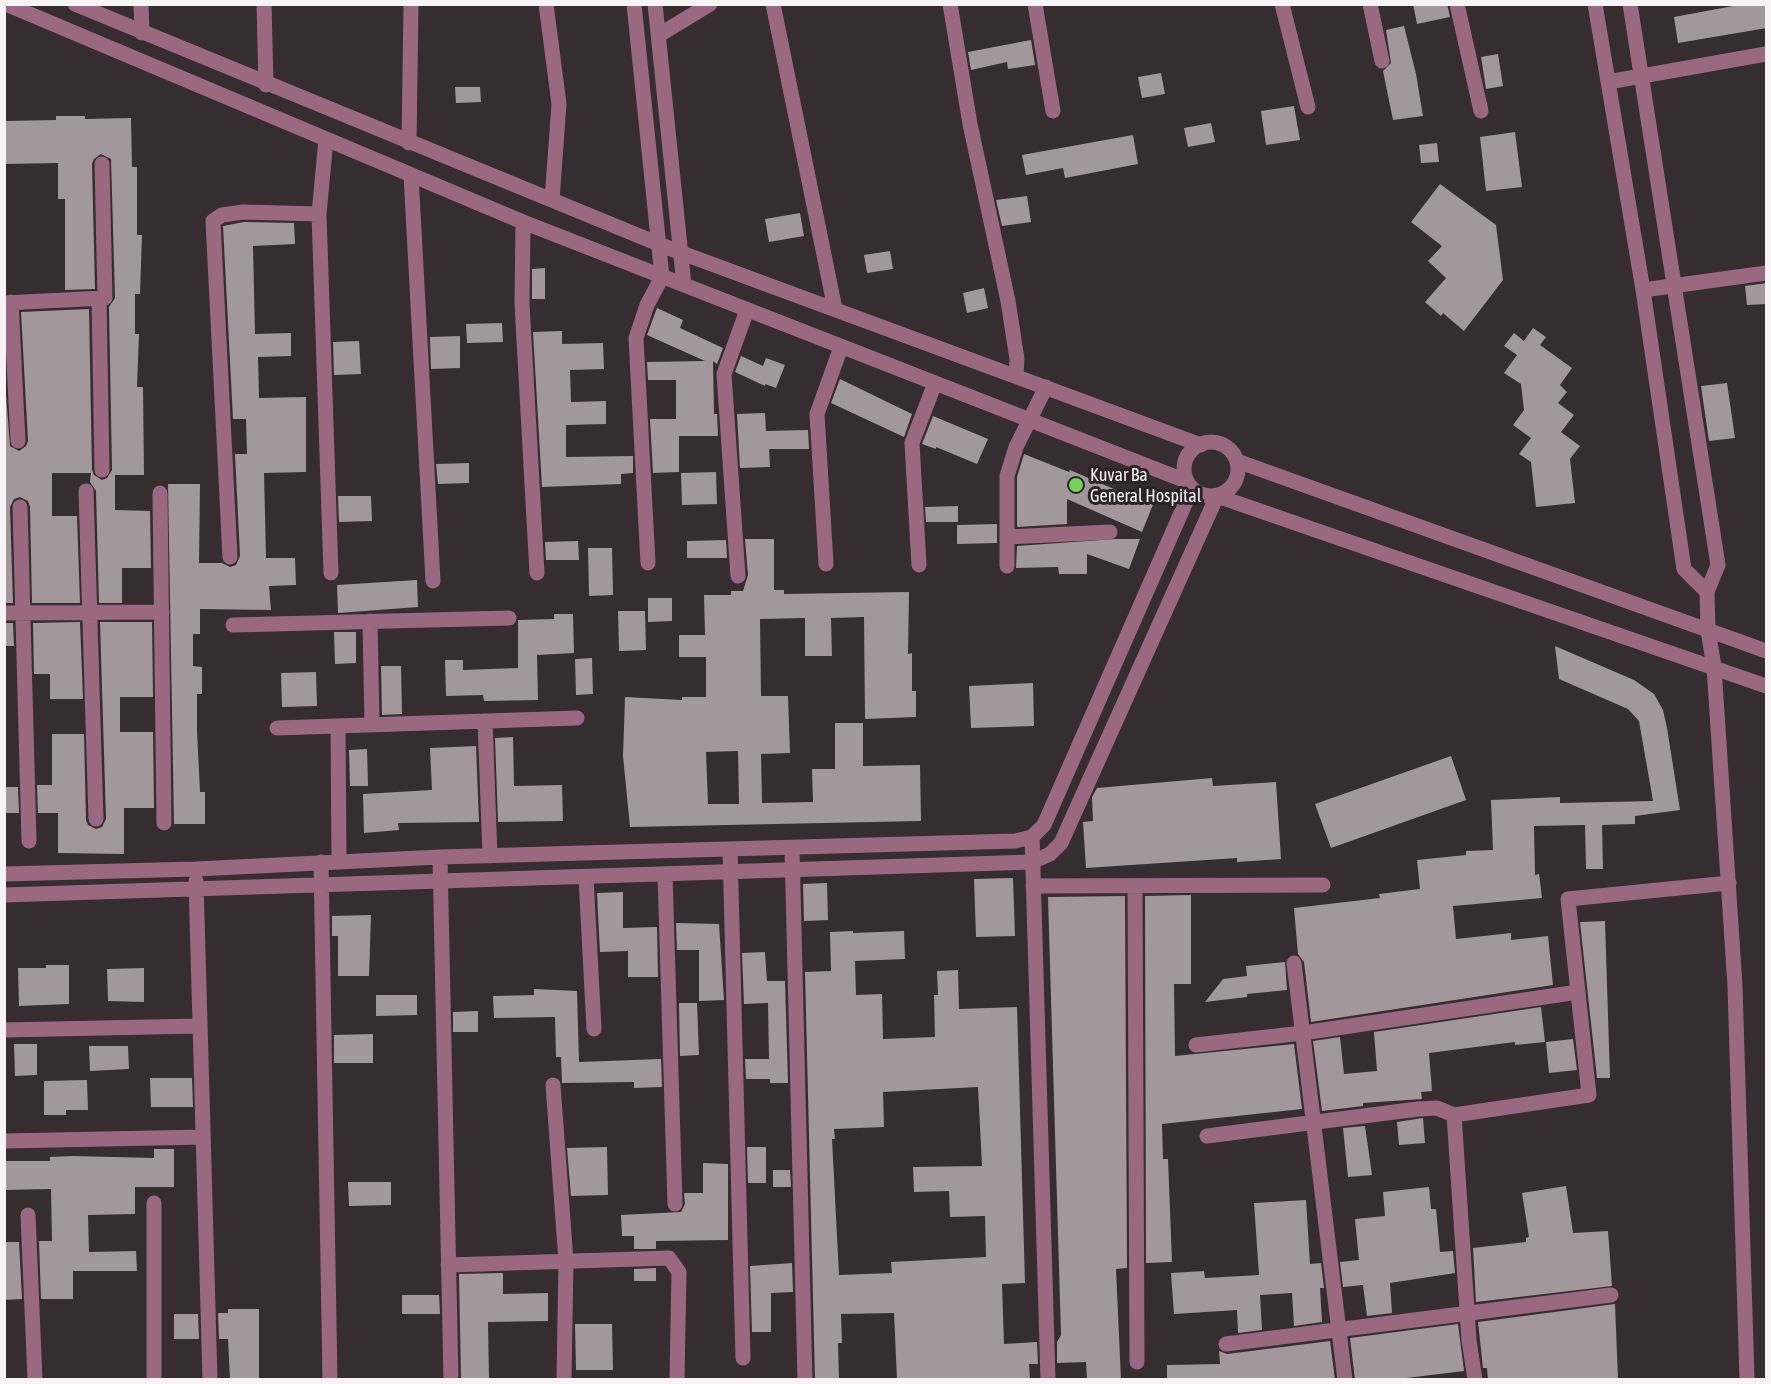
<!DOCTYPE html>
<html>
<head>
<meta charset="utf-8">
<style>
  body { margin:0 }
  #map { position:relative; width:1771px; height:1384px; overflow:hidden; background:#352d30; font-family:"Asap Condensed",sans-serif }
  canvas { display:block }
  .frame { position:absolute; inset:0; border:6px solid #f8f3f5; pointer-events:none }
</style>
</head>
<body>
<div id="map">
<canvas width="1771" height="1384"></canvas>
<div class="frame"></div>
</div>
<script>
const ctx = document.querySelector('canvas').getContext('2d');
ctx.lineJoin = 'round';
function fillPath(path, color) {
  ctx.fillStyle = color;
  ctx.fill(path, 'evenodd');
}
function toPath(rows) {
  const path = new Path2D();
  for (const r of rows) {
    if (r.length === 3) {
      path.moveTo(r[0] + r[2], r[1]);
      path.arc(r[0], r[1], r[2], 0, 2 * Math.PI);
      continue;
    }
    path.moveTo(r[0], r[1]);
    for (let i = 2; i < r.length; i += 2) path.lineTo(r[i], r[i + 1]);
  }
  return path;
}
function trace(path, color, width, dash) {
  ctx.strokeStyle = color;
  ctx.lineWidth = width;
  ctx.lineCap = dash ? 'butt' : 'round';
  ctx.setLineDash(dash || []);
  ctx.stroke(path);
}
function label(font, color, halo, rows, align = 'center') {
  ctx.font = font + ' "Asap Condensed",sans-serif';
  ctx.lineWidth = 6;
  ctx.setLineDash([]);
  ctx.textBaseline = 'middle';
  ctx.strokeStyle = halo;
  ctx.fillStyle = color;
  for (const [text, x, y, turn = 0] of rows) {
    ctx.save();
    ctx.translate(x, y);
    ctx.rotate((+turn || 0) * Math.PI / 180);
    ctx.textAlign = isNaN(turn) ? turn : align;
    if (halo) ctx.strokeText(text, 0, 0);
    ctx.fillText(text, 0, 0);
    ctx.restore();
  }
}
fillPath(toPath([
  [1413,4,1447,4,1450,17,1417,24],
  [1744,4,1767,4,1767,28,1678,43,1674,17],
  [1404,26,1416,74,1423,116,1393,120,1383,71,1391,63,1386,30],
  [1031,40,1035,65,1008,69,1007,62,971,70,968,52],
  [1498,54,1503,86,1486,89,1481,57],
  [1161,73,1165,94,1142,98,1138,77],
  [455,87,480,87,481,102,456,103],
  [1294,106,1300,140,1266,145,1261,111],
  [56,116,85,116,85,119,131,118,132,167,137,167,137,235,142,235,140,294,135,294,135,334,139,334,137,387,143,387,144,475,115,475,115,510,150,511,151,568,122,568,122,603,99,603,96,491,90,482,91,473,52,473,52,516,77,516,80,603,32,603,30,507,28,501,20,497,14,499,10,507,13,603,4,603,4,369,10,446,19,451,26,446,28,441,21,312,89,309,92,470,94,475,102,480,107,478,112,470,109,307,115,298,111,159,101,154,94,159,92,164,95,289,65,290,65,199,58,199,58,163,4,164,4,121,56,120],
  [1211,123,1215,142,1188,147,1184,128],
  [1515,132,1522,187,1486,191,1480,137],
  [1133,135,1138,164,1065,178,1063,168,1026,175,1022,155],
  [1437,143,1439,162,1421,163,1419,145],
  [1440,184,1496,225,1503,280,1464,331,1443,313,1441,316,1425,302,1446,278,1428,261,1442,246,1411,222],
  [1027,196,1031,222,1002,226,996,200],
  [800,213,804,236,769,242,765,219],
  [244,222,294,223,295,244,253,246,255,334,291,333,291,356,258,357,259,398,306,397,306,472,264,473,266,558,295,558,296,585,269,586,271,610,200,609,200,634,193,634,193,666,202,667,202,694,197,694,197,731,200,792,205,792,205,824,174,824,168,484,200,484,199,563,222,563,230,567,236,565,240,556,235,454,247,454,246,419,233,419,223,226],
  [890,251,893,269,867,273,864,255],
  [545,268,545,299,532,299,532,269],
  [1767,283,1767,304,1747,305,1745,286],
  [984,288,988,308,967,313,963,293],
  [657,308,683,320,680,328,723,348,717,364,713,361,714,414,717,414,718,436,679,436,679,472,653,473,650,419,676,419,676,380,648,380,647,362,705,361,647,335],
  [502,323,503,342,467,343,466,324],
  [1533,328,1546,337,1540,345,1572,368,1560,385,1567,392,1558,403,1574,415,1561,432,1580,446,1570,459,1575,503,1536,507,1531,462,1519,454,1531,438,1513,425,1524,410,1521,384,1504,373,1517,355,1504,346,1514,333,1524,341],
  [562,331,562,344,603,343,604,369,570,370,571,402,606,401,606,424,566,425,566,457,633,456,633,473,621,474,621,484,542,487,533,332],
  [460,336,460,368,431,369,430,337],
  [359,341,361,374,334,375,333,342],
  [741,356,763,366,766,358,785,365,776,388,765,384,765,386,735,372],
  [840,379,912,414,904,437,831,403],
  [1727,383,1735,438,1709,441,1701,386],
  [765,413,766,431,808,430,809,449,769,449,770,467,740,468,737,414],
  [933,416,988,439,977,464,936,447,936,449,922,444],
  [1024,454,1069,472,1070,470,1130,496,1131,493,1154,502,1142,532,1067,499,1067,524,1017,527,1017,477],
  [469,463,469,483,438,484,436,464],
  [716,472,717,504,682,505,681,473],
  [338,496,371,496,372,521,339,522],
  [958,506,958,522,926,522,925,507],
  [997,524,997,543,957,544,957,525],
  [745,539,774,539,774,590,784,590,784,594,909,592,908,654,912,653,912,691,916,691,916,717,865,719,864,617,831,618,832,656,805,656,805,618,760,619,761,696,788,696,789,725,790,753,761,754,762,803,813,802,812,769,835,769,835,723,863,723,863,766,920,765,921,821,630,827,623,756,625,697,682,700,682,697,706,697,706,657,679,657,679,635,705,635,704,595,731,595,731,591,743,591,748,575],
  [738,751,739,804,708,804,706,752],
  [1116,539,1140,539,1129,569,1087,554,1087,574,1059,574,1058,567,1016,568,1017,546],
  [726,540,727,558,687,558,687,541],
  [578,541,579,560,546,560,545,542],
  [588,548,612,548,613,595,589,596],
  [417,580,418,607,338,613,337,585],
  [648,598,672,598,672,621,648,622],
  [618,611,645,611,646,650,619,651],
  [554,614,573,614,574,653,537,655,538,700,484,701,483,695,446,696,445,660,463,660,463,670,518,668,518,620,554,619],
  [80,622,83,699,50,699,50,674,34,674,33,623],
  [100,622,152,622,153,697,120,697,120,732,153,732,154,808,124,808,124,854,58,853,58,813,38,813,37,785,52,785,52,734,84,734,86,820,88,825,96,829,102,827,106,819],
  [4,623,13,623,14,646,4,646],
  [334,632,356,632,356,663,335,664],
  [1555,646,1634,680,1654,694,1663,710,1667,728,1680,810,1635,816,1635,824,1602,825,1603,869,1586,869,1585,825,1534,826,1535,875,1539,874,1542,898,1453,906,1456,939,1511,933,1511,940,1548,936,1553,985,1311,1022,1304,962,1298,954,1294,908,1380,898,1379,894,1420,889,1417,860,1466,855,1466,851,1493,850,1491,800,1560,797,1560,803,1653,801,1639,721,1628,709,1559,679],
  [592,658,593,694,576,695,575,659],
  [381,666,401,666,402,714,382,715],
  [316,672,317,706,282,707,281,673],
  [1033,683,1034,726,971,728,969,686],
  [513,737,514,786,562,785,563,821,498,822,495,738],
  [476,746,479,822,398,823,399,830,364,833,363,794,432,790,430,748],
  [367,749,368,786,350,786,349,750],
  [1451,756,1466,800,1331,848,1315,804],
  [1212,778,1213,786,1276,782,1281,859,1237,862,1237,858,1086,868,1083,822,1093,821,1092,797,1097,788],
  [4,787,18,787,19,813,4,813],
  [1013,878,1015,936,976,937,974,879],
  [827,883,828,920,804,921,803,884],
  [623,892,623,928,657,927,658,977,628,977,628,951,600,952,597,893],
  [1191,895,1191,984,1174,984,1175,1056,1294,1044,1302,1109,1162,1124,1163,1159,1168,1159,1172,1262,1146,1263,1145,896],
  [1125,896,1127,1268,1116,1269,1121,1380,1087,1380,1086,1362,1057,1363,1057,1342,1061,1335,1048,897],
  [371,915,369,976,338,976,338,936,332,936,332,916],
  [1605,921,1610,1078,1597,1078,1580,922],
  [676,923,719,924,724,1000,699,1001,699,950,677,950],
  [853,931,853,933,904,931,905,959,855,961,856,995,882,994,883,1039,935,1037,934,995,938,995,937,971,958,970,959,1009,1017,1007,1025,1283,1002,1284,1004,1344,1037,1342,1038,1364,1029,1364,1030,1380,897,1380,894,1313,841,1314,842,1343,838,1343,839,1380,815,1380,805,972,831,971,830,932],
  [978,1087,982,1166,913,1167,914,1192,949,1191,950,1217,985,1216,986,1257,891,1262,892,1273,839,1275,832,1139,835,1139,834,1129,884,1127,883,1092],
  [765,952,767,981,785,981,788,1083,770,1083,770,1079,746,1079,745,1059,769,1059,768,1003,744,1004,742,953],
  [1285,962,1287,990,1247,994,1247,997,1205,1002,1223,979,1247,976,1246,966],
  [46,965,69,965,69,1004,19,1006,18,968,46,968],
  [144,968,144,1002,108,1001,107,969],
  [534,989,577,991,579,1062,661,1059,662,1087,634,1088,634,1082,562,1083,561,1057,556,1057,555,1017,494,1018,493,996,534,995],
  [376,995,417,995,417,1015,376,1016],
  [679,1003,697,1003,699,1055,680,1056],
  [1541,1007,1545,1042,1515,1045,1515,1042,1429,1053,1432,1091,1421,1092,1422,1099,1363,1103,1363,1106,1322,1111,1313,1041,1340,1037,1344,1074,1377,1071,1374,1032],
  [478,1011,478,1032,453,1032,453,1012],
  [373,1034,373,1063,334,1063,334,1035],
  [1573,1039,1577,1070,1549,1073,1546,1042],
  [14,1044,37,1044,37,1075,15,1076],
  [89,1046,128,1046,129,1069,90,1071],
  [150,1078,192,1078,193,1107,151,1107],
  [87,1080,88,1110,66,1110,66,1115,44,1115,44,1081],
  [1423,1118,1425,1143,1399,1145,1397,1122],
  [1365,1126,1372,1175,1348,1177,1343,1128],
  [607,1147,608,1195,571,1196,567,1148],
  [747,1147,766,1147,766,1183,748,1183],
  [154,1149,174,1149,174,1187,135,1187,135,1214,88,1215,89,1252,136,1251,137,1271,73,1271,73,1299,41,1299,39,1241,52,1241,51,1189,4,1190,4,1161,50,1161,50,1157,73,1156,154,1158],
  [703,1163,728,1164,728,1240,656,1241,656,1249,634,1249,634,1236,622,1236,621,1215,681,1212,685,1204,684,1193,703,1193],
  [773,1170,790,1170,791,1187,773,1187],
  [348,1182,391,1182,391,1205,349,1206],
  [1566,1186,1573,1233,1608,1231,1612,1286,1476,1302,1473,1248,1526,1242,1526,1238,1529,1237,1522,1193],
  [1429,1187,1431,1209,1436,1209,1440,1252,1453,1251,1455,1273,1390,1283,1392,1313,1367,1316,1363,1285,1343,1287,1340,1262,1359,1260,1355,1219,1385,1216,1383,1192],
  [1306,1200,1310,1264,1321,1263,1324,1288,1320,1288,1322,1322,1294,1326,1292,1293,1260,1295,1262,1330,1238,1333,1237,1310,1174,1314,1171,1273,1204,1271,1205,1278,1259,1275,1254,1203],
  [4,1242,19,1242,22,1299,4,1300],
  [792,1263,793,1292,771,1293,771,1332,752,1332,750,1266],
  [656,1268,656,1281,634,1281,634,1269],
  [503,1273,503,1294,548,1293,548,1321,488,1322,489,1380,461,1380,459,1274],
  [402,1295,439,1295,440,1314,402,1314],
  [1615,1304,1618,1380,1488,1380,1487,1368,1483,1368,1478,1322],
  [228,1309,259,1309,259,1380,230,1380,228,1339,219,1339,218,1313,228,1313],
  [174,1314,198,1314,199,1339,174,1339],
  [575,1324,612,1324,613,1370,576,1370],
  [1458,1324,1464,1371,1390,1380,1355,1380,1350,1338],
  [1330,1341,1335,1380,1167,1380,1167,1365,1220,1364,1219,1351,1227,1354]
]), '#a2989c');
trace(toPath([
  [6,4,523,222,1186,481],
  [75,4,671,249,1201,445],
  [141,4,142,33],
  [264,4,266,85],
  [546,4,559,104,552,200],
  [634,4,662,277,647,305,636,338,648,563],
  [655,4,684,285],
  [773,4,835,309],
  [950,4,970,124,1008,301,1017,359,1016,376],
  [1035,4,1053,111],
  [1282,4,1308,107],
  [1370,4,1382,61],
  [1457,4,1481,111],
  [1595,4,1643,290,1684,569,1707,592],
  [1630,4,1718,565,1707,592,1708,630,1714,667,1735,986,1747,1380],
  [659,35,710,4],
  [1608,82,1766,54],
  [326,139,319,214,331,573],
  [409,143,411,4],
  [411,175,433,581],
  [523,222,522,304,537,573],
  [1643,290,1766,273],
  [99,298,102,470],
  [11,302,18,441],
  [4,303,105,298,102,164],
  [1211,469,27],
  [1237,461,1766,651],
  [86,491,96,819],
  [160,493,164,823],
  [20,507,29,841],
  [1007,537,1110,532],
  [230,557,213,221,222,215,243,212,319,214],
  [826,564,817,414,841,347],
  [919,565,912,443,935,383],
  [1007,566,1007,476,1016,447,1046,387],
  [738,576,724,374,747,310],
  [4,613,162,612],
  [370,621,372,724],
  [233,625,509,618],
  [485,721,490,856],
  [338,726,339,862],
  [277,728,577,718],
  [1032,837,1048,1380],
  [792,848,805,1380],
  [730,849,743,1358],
  [440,857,451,1380],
  [321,862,330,1380],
  [4,874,196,869,440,857,1015,841,1032,837,1044,825,1192,488],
  [665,875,675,1204],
  [586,877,594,1029],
  [196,881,210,1380],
  [1033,886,1323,885],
  [1135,886,1137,1362],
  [4,895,1032,862,1050,854,1061,843,1217,496,1766,686],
  [1294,963,1345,1380],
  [4,1030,199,1026],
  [1196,1045,1303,1033,1578,992],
  [553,1085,566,1261,564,1380],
  [1207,1136,1418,1109,1437,1108,1454,1115],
  [4,1141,203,1137],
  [154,1203,154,1380],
  [28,1215,35,1380],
  [448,1265,669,1258,679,1272,677,1380],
  [1226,1344,1611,1295],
  [1475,1380,1469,1340,1454,1115,1589,1095,1568,899,1729,883]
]), '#9b6881', 15);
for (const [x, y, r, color] of [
  [1076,485,8,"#76d25a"]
]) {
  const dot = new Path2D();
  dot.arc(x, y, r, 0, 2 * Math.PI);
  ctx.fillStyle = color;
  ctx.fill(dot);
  trace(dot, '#2b2326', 2);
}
label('18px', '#f8f3f5', '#2b2326', [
  ["Kuvar Ba",1090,475],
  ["General Hospital",1090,496]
], 'left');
</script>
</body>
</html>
